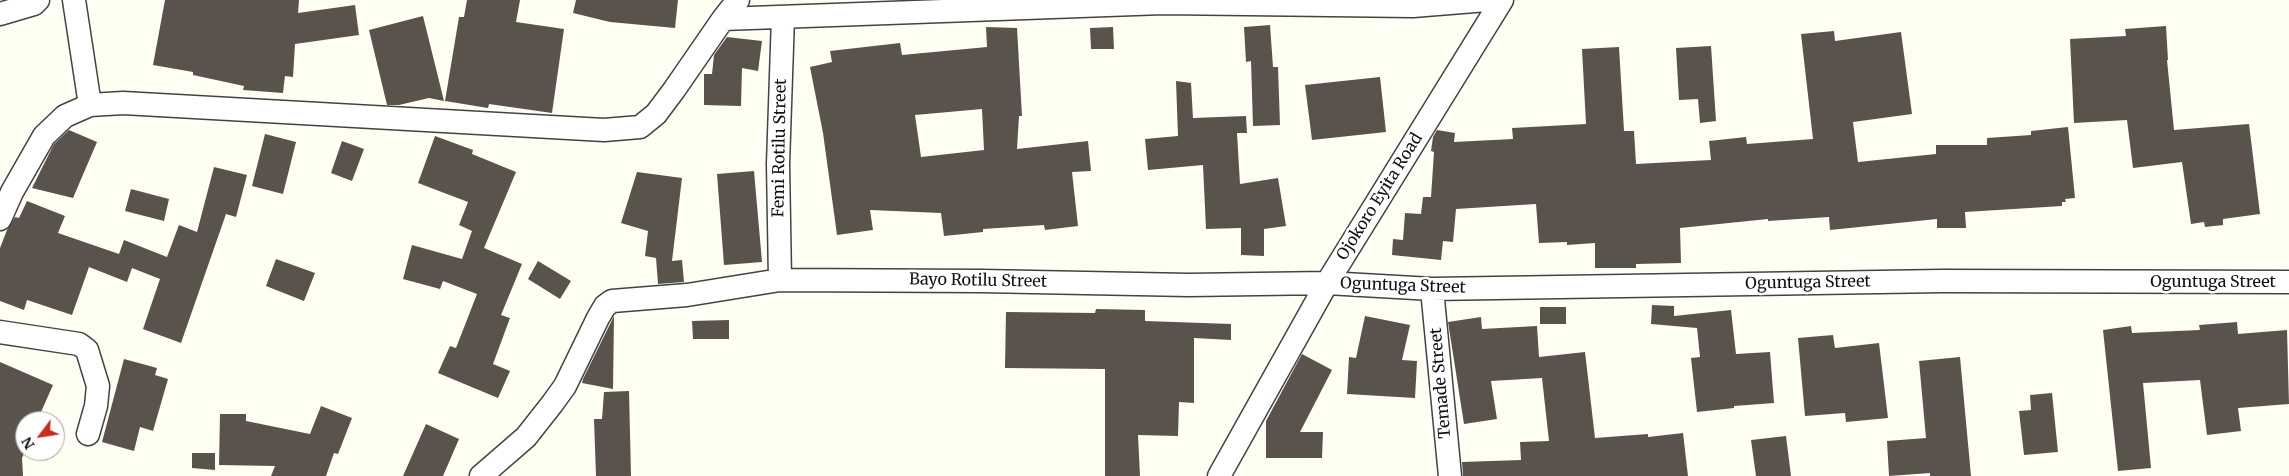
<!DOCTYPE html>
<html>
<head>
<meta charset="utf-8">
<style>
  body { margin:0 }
  #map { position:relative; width:2289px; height:476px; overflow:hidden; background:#fffef3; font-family:Merriweather,serif }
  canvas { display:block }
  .north { position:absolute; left:15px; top:411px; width:50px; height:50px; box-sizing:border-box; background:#fff; border:1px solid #9f9f9f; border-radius:50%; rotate:239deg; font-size:14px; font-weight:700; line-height:20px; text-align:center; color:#101010 }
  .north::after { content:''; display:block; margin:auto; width:18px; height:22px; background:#c82b20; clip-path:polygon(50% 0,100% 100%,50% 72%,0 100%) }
</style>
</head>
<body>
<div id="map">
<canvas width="2289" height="476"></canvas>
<div class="north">N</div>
</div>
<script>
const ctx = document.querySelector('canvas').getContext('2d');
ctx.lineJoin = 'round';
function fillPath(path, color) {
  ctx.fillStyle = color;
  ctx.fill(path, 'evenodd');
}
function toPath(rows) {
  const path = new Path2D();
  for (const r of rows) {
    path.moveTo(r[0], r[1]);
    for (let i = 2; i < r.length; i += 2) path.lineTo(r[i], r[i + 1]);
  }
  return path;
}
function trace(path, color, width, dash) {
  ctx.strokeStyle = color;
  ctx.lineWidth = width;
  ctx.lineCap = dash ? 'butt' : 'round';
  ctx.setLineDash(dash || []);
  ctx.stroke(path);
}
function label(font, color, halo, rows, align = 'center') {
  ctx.font = font + ' Merriweather,serif';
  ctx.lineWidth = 5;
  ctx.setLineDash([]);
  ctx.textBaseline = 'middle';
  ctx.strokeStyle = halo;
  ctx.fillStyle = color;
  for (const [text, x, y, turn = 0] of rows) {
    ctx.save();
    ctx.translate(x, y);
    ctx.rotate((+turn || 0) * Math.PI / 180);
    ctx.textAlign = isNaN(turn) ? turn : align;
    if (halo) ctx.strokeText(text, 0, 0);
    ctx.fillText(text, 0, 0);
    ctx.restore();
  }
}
fillPath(toPath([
  [165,0,299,0,298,13,355,5,359,35,295,44,293,77,285,76,283,93,243,90,244,86,193,75,193,72,153,65],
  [467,0,520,0,516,22,564,29,552,113,489,104,488,108,445,101,459,17,464,17],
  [576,0,678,0,675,28,610,22,573,13],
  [423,16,444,101,429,98,399,105,387,105,369,30],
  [1270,25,1273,67,1278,67,1280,125,1253,126,1251,61,1246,62,1244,27],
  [2166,26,2168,60,2167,60,2174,130,2249,124,2260,214,2223,219,2223,225,2205,227,2204,222,2191,224,2182,162,2133,168,2127,120,2074,123,2070,39,2126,36,2125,29],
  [986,27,1017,28,1022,116,1019,116,1017,149,1088,141,1091,171,1072,172,1078,226,1045,230,1044,225,983,229,983,232,944,236,941,213,870,210,873,230,837,235,823,133,810,67,832,62,830,51,900,43,902,55,987,47],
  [982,109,984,150,921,157,915,115],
  [1113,27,1114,49,1091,49,1090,28],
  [1834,31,1835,41,1901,32,1912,114,1853,122,1858,162,1936,154,1936,145,1987,145,1987,138,2031,135,2031,131,2068,127,2075,198,2065,199,2066,202,2062,202,2062,206,1965,212,1966,228,1937,228,1937,219,1830,230,1829,217,1768,221,1768,219,1680,228,1681,263,1636,264,1636,268,1595,268,1595,243,1567,245,1567,242,1539,243,1536,204,1456,209,1453,242,1443,241,1441,260,1392,255,1393,239,1403,240,1405,213,1421,214,1423,197,1431,197,1434,152,1431,151,1433,137,1437,130,1455,133,1454,142,1513,139,1512,128,1586,124,1582,49,1619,47,1624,131,1634,131,1636,164,1711,160,1709,141,1746,137,1747,144,1813,139,1801,34],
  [727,37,762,41,758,71,742,68,741,106,704,105,704,74,712,74,714,55],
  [1711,46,1716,121,1700,123,1698,99,1679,100,1676,48],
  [1380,77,1386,132,1312,140,1305,85],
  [1176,81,1191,83,1193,118,1246,116,1247,133,1237,133,1240,184,1278,178,1286,226,1264,229,1264,256,1241,255,1241,228,1206,229,1203,165,1148,170,1145,139,1178,136],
  [69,130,97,142,73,198,32,188,54,144],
  [265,134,296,142,283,194,252,186],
  [435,136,473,150,472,154,516,172,484,248,522,264,501,315,510,318,493,364,510,371,498,398,438,373,450,346,456,348,477,294,443,281,440,289,403,279,412,245,462,259,472,231,459,225,468,202,418,183],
  [342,141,364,149,352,181,331,173],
  [214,167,247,175,236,217,226,214,181,343,143,329,160,279,132,268,127,282,89,267,72,315,27,300,24,310,0,301,0,248,7,230,15,217,19,218,27,201,65,216,58,233,119,254,124,240,167,257,179,225,197,232],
  [754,171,762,262,724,265,717,174],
  [637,172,682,178,672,261,682,260,684,282,658,284,656,258,645,256,648,231,621,223],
  [131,189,169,199,164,221,125,211],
  [276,259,315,273,304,301,266,286],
  [538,261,571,281,560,299,528,279],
  [1652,305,1674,306,1674,316,1731,310,1736,354,1770,352,1774,403,1734,406,1734,408,1697,412,1691,358,1700,357,1697,328,1651,324],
  [1540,307,1566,307,1566,324,1540,324],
  [1096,309,1145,310,1145,321,1231,324,1231,340,1194,338,1194,403,1179,402,1178,436,1138,435,1140,476,1105,476,1105,369,1005,368,1006,312,1095,313],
  [614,316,613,389,582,383,583,379],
  [1365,316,1410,325,1402,360,1417,361,1415,398,1347,394,1349,357,1356,358],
  [1481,317,1482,329,1537,326,1539,357,1585,352,1595,438,1648,434,1648,437,1683,433,1688,476,1463,476,1462,462,1521,460,1520,442,1549,441,1542,378,1491,381,1497,419,1464,424,1448,322],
  [729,320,729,339,693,339,692,321],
  [2237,322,2238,334,2287,330,2289,404,2238,408,2241,431,2207,435,2200,380,2143,383,2151,468,2118,471,2103,330,2131,326,2132,333,2200,330,2199,325],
  [1833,335,1835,348,1879,343,1888,418,1846,422,1845,413,1805,416,1798,338],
  [1302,354,1332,370,1300,432,1323,432,1322,458,1266,458,1266,421],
  [1960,357,1971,476,1930,476,1930,473,1889,476,1887,441,1926,438,1919,361],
  [124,359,157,368,155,375,168,379,153,431,140,427,134,451,102,442],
  [0,362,53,385,37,421,25,421,25,451,22,458,23,476,0,476],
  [629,391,631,476,596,476,594,419,602,419,604,392],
  [2052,393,2058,452,2024,455,2019,411,2031,410,2030,395],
  [321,406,352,418,338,454,334,453,326,476,271,476,275,466,219,465,220,414,246,414,246,421,310,434],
  [426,424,459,439,443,476,403,476],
  [1786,436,1791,476,1756,476,1751,440],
  [192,453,215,453,215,470,192,468]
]), '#5a534c');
const minor = toPath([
  [74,0,90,105],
  [0,14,34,4,38,0],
  [723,19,1163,3,1413,6,1487,0],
  [0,219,12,192,44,136,65,116,90,105,123,103,604,130,640,127,656,114,674,90,723,19,738,0],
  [780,280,778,164,783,17],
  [1432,289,1450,476],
  [0,332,79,344,87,350,98,386,96,406,88,434],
  [481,476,526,437,552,404,565,386,598,318,605,306,612,301,687,295,780,280,981,281,1189,285,1327,283,1432,289,1942,281,2289,282],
  [1219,476,1327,283,1502,0]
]);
trace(minor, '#434343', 25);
trace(minor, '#fff', 22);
label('16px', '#101010', '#fff', [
  ["Femi Rotilu Street",780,148,-89],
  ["Ojokoro Eyita Road",1380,197,-58],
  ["Bayo Rotilu Street",978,281,1],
  ["Oguntuga Street",2213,282],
  ["Oguntuga Street",1808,283,-1],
  ["Oguntuga Street",1403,286,2],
  ["Temade Street",1441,383,-95]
]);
</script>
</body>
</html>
